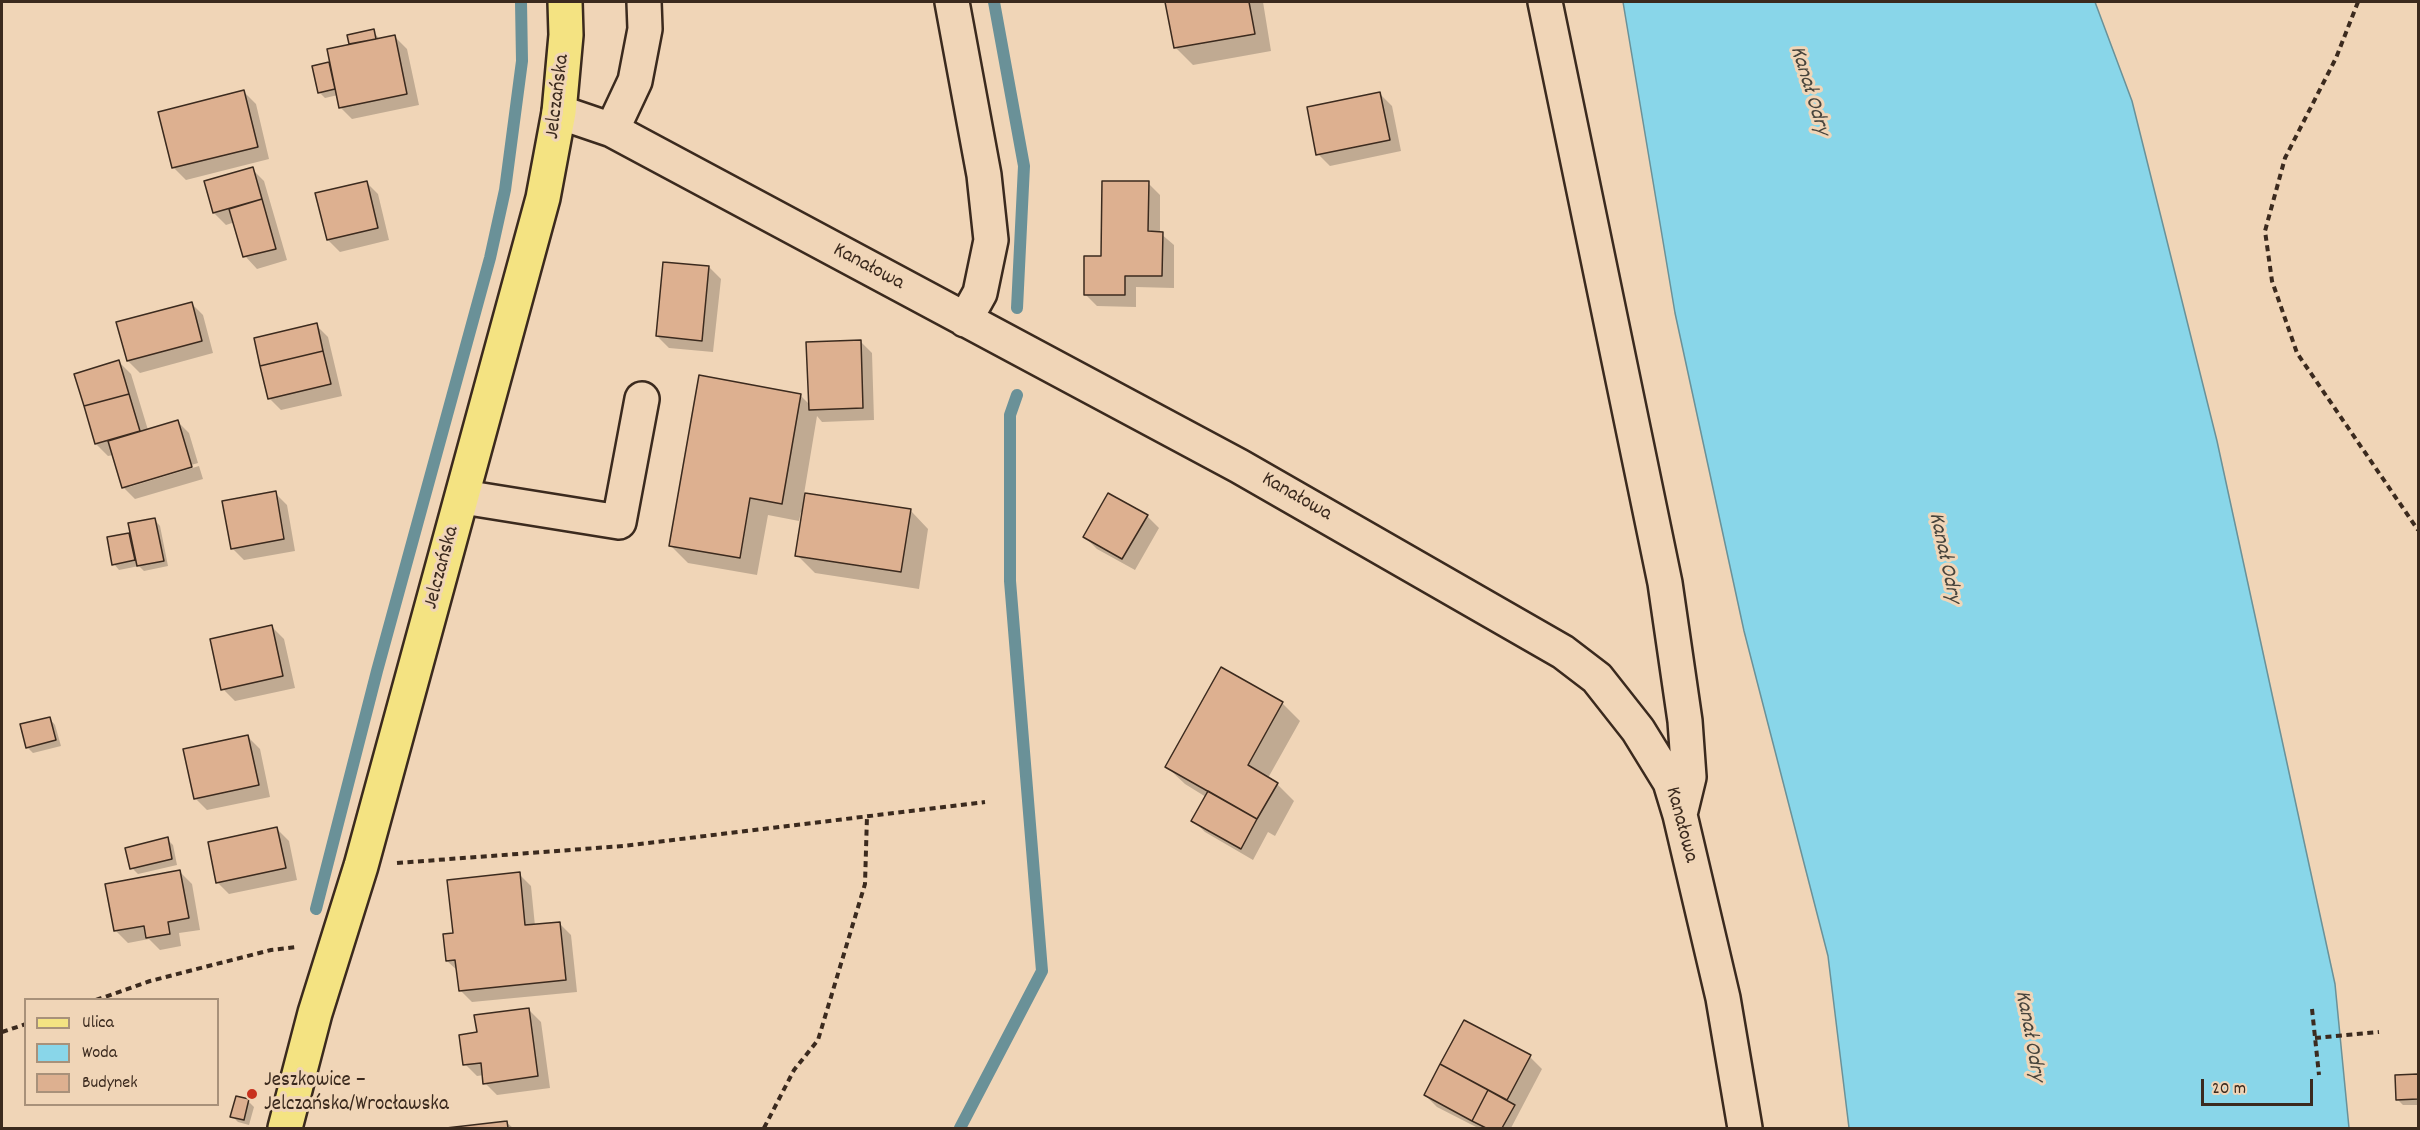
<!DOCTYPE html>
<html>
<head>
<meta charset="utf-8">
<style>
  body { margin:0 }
  #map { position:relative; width:2420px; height:1130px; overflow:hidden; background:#f0d5b7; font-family:Dekko,sans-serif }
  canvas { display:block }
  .frame { position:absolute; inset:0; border:3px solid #3b2a1e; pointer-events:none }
  .legend { position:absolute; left:24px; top:998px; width:195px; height:108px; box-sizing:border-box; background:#f0d5b7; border:2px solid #a8917a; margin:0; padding:8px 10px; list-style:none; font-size:18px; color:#3b2a1e }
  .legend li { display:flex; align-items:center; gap:12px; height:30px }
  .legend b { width:30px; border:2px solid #a8917a }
  .scale { position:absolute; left:2201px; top:1079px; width:112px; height:27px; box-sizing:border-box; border:3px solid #3b2a1e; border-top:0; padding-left:8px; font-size:18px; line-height:21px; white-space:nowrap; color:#3b2a1e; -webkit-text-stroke:4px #f0d5b7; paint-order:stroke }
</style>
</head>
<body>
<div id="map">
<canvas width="2420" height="1130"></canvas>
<div class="frame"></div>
<ul class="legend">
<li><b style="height:8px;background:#f4e382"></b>Ulica</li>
<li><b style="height:16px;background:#89d6e9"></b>Woda</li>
<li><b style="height:16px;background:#ddb090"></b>Budynek</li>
</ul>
<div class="scale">20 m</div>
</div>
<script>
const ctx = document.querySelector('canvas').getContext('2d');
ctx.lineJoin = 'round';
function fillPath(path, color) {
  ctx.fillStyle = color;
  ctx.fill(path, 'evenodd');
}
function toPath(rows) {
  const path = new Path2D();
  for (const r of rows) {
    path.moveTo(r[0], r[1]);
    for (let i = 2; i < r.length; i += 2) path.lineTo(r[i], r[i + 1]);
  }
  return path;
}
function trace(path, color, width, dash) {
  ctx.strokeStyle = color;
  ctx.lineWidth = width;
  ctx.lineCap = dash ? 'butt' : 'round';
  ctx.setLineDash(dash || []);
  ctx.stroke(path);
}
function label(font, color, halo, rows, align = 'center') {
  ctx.font = font + ' Dekko,sans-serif';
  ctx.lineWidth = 6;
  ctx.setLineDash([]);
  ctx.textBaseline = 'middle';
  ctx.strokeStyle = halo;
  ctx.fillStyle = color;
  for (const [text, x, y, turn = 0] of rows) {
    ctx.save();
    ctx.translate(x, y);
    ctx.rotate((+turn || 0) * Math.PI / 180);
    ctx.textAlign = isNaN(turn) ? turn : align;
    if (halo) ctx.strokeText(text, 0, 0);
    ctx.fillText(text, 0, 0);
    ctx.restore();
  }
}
const water = toPath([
  [1623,2,2095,2,2132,101,2217,441,2335,984,2349,1128,1849,1128,1828,956,1744,631,1675,313,1623,2]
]);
fillPath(water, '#89d6e9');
trace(water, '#6a9198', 1.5);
fillPath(toPath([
  [1167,2,1263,2,1271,51,1193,65,1175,47],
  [373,31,380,40,395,37,407,49,419,105,352,119,340,107,338,95,325,98,319,92,329,64,332,67,352,45,350,44],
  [244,92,256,104,269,159,186,180,174,168],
  [1380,94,1392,106,1401,151,1330,166,1318,154],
  [252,169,264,181,287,260,257,269,245,256,235,222,226,225,214,213],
  [366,182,378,194,389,240,340,252,328,240],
  [1148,183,1160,195,1160,233,1174,245,1174,288,1136,287,1136,307,1097,306,1085,294,1103,257],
  [709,267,721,279,713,352,669,348,657,336],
  [191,303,203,315,213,353,140,373,128,361,118,323],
  [316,325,328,337,342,396,281,410,269,398],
  [860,341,872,353,874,420,822,422,817,416,804,494,911,511,928,529,919,589,815,573,797,555,803,512,801,512,799,521,768,515,757,575,688,563,670,545,800,395,810,405],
  [119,362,131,374,148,430,177,421,189,433,198,463,129,484,129,487,199,466,203,479,135,499,123,487,113,455,108,456,96,444,76,375],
  [275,493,287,505,295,551,244,560,232,548],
  [1147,516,1159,528,1135,570,1097,549,1085,537],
  [155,520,160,526,168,566,144,571,139,566,119,570,114,564,108,539,132,534],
  [272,627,284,639,295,688,235,701,223,689],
  [1282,703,1300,721,1268,778,1277,784,1294,801,1275,836,1268,832,1253,860,1205,832,1193,820,1206,797,1185,784,1167,767],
  [50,719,55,725,61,746,33,753,27,747],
  [248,737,260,749,270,797,207,810,195,798],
  [277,829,289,841,297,880,229,894,217,882],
  [167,839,173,845,177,865,138,874,132,868],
  [180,872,192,884,200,930,179,933,181,946,160,950,149,939,128,943,116,931],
  [519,874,531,886,535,926,559,923,571,935,577,992,472,1002,460,990,458,971,447,961,454,934],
  [529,1010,541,1022,550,1088,497,1095,485,1083,484,1075,477,1076,465,1064,478,1034],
  [1465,1022,1530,1057,1542,1069,1511,1128,1478,1128,1437,1107,1425,1095],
  [2397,1076,2418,1076,2418,1105,2403,1105,2397,1099],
  [248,1101,254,1107,249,1125,238,1122,232,1116],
  [506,1122,513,1128,454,1128]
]), '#0003');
trace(toPath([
  [994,2,1024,166,1017,308],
  [316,909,377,671,490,258,505,190,522,61,521,2],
  [960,1128,1042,971,1010,581,1010,415,1017,395]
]), '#6a9198', 12);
const building = toPath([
  [1165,2,1249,2,1255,34,1174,48,1165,2],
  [374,29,376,39,349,44,347,35,374,29],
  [395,35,407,94,339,108,327,49,395,35],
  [329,62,335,89,318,93,312,66,329,62],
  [244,90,258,147,172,168,158,112,244,90],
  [1380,92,1390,140,1316,155,1307,107,1380,92],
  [253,167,262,199,213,213,204,181,253,167],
  [367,181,378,228,327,240,315,193,367,181],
  [1102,181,1149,181,1148,231,1163,232,1162,276,1125,276,1125,295,1084,295,1084,256,1101,256,1102,181],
  [262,199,276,249,243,257,229,209,262,199],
  [663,262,709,266,702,341,656,336,663,262],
  [192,302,202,341,127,361,116,322,192,302],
  [317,323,323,351,260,366,254,338,317,323],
  [861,340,863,408,809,410,806,342,861,340],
  [323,351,331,384,268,399,260,366,323,351],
  [119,360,129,394,84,406,74,374,119,360],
  [699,375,801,394,782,504,750,498,740,558,669,546,699,375],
  [129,394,140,431,95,444,84,406,129,394],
  [178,420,192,467,122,488,108,441,178,420],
  [276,491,284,539,231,549,222,501,276,491],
  [805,493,911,509,901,572,795,556,805,493],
  [1108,493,1148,515,1122,559,1083,537,1108,493],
  [155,518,164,561,137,566,128,523,155,518],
  [129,533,135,560,112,565,107,537,129,533],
  [272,625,283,676,221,690,210,639,272,625],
  [1221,667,1283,702,1248,765,1278,783,1257,819,1165,767,1221,667],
  [50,717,56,740,26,748,20,724,50,717],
  [248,735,259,785,194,799,183,749,248,735],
  [1208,791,1257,819,1241,849,1191,821,1208,791],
  [277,827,286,868,216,883,208,842,277,827],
  [168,837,172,859,130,869,125,848,168,837],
  [180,870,189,918,168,922,170,934,146,938,144,926,114,931,105,884,180,870],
  [520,872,525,925,560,922,566,980,459,991,455,960,446,961,443,934,453,933,447,880,520,872],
  [529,1008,538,1076,483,1084,481,1063,463,1065,459,1035,477,1032,474,1015,529,1008],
  [1464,1020,1531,1055,1507,1100,1440,1064,1464,1020],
  [1440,1064,1488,1090,1472,1121,1424,1095,1440,1064],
  [2418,1074,2418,1099,2396,1100,2395,1075,2418,1074],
  [1488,1090,1515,1105,1502,1128,1486,1128,1472,1121,1488,1090],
  [236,1096,249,1099,244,1120,230,1117,236,1096],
  [507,1121,508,1128,446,1128,507,1121]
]);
fillPath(building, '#ddb090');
trace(building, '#3b2a1e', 1.5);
const minor = toPath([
  [952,2,984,175,991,240,980,293,965,320],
  [1545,2,1665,583,1685,721,1689,777,1681,810],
  [559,112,612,130,1239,466,1563,652,1597,678,1638,730,1670,782,1680,815,1723,998,1745,1128],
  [612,130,635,81,645,29,644,2],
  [463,497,619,522,642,399]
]);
const major = toPath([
  [285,1128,315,1013,361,866,543,198,559,112,566,35,565,2]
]);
trace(minor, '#3b2a1e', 38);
trace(major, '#3b2a1e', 38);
trace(toPath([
  [2358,2,2336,58,2285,158,2265,231,2272,281,2297,353,2418,530],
  [397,863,623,846,985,802],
  [96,1000,150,981,271,950,297,947],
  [2312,1009,2319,1075],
  [2,1032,26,1024],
  [2315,1038,2379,1032],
  [764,1128,794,1070,818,1040,865,884,867,816]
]), '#3b2a1e', 4, [6, 4.5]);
trace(minor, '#f0d5b7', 33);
trace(major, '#f4e382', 33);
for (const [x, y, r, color] of [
  [252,1094,6,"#c8321e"]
]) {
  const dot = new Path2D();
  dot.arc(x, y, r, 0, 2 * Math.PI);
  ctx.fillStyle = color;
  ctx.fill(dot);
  trace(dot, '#f0d5b7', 2);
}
label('21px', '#3b2a1e', '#f0d5b7', [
  ["Jelczańska",559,97,-83],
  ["Kanałowa",868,268,28],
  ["Kanałowa",1296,498,30],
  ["Jelczańska",443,568,-75],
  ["Kanałowa",1680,825,75]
]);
label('21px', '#3b2a1e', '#f0d5b7', [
  ["Jeszkowice –",264,1082],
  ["Jelczańska/Wrocławska",264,1106]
], 'left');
label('italic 22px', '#47443c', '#f0d5b7', [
  ["Kanał Odry",1808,91,73],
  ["Kanał Odry",1943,558,78],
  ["Kanał Odry",2028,1036,80]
]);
</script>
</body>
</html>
